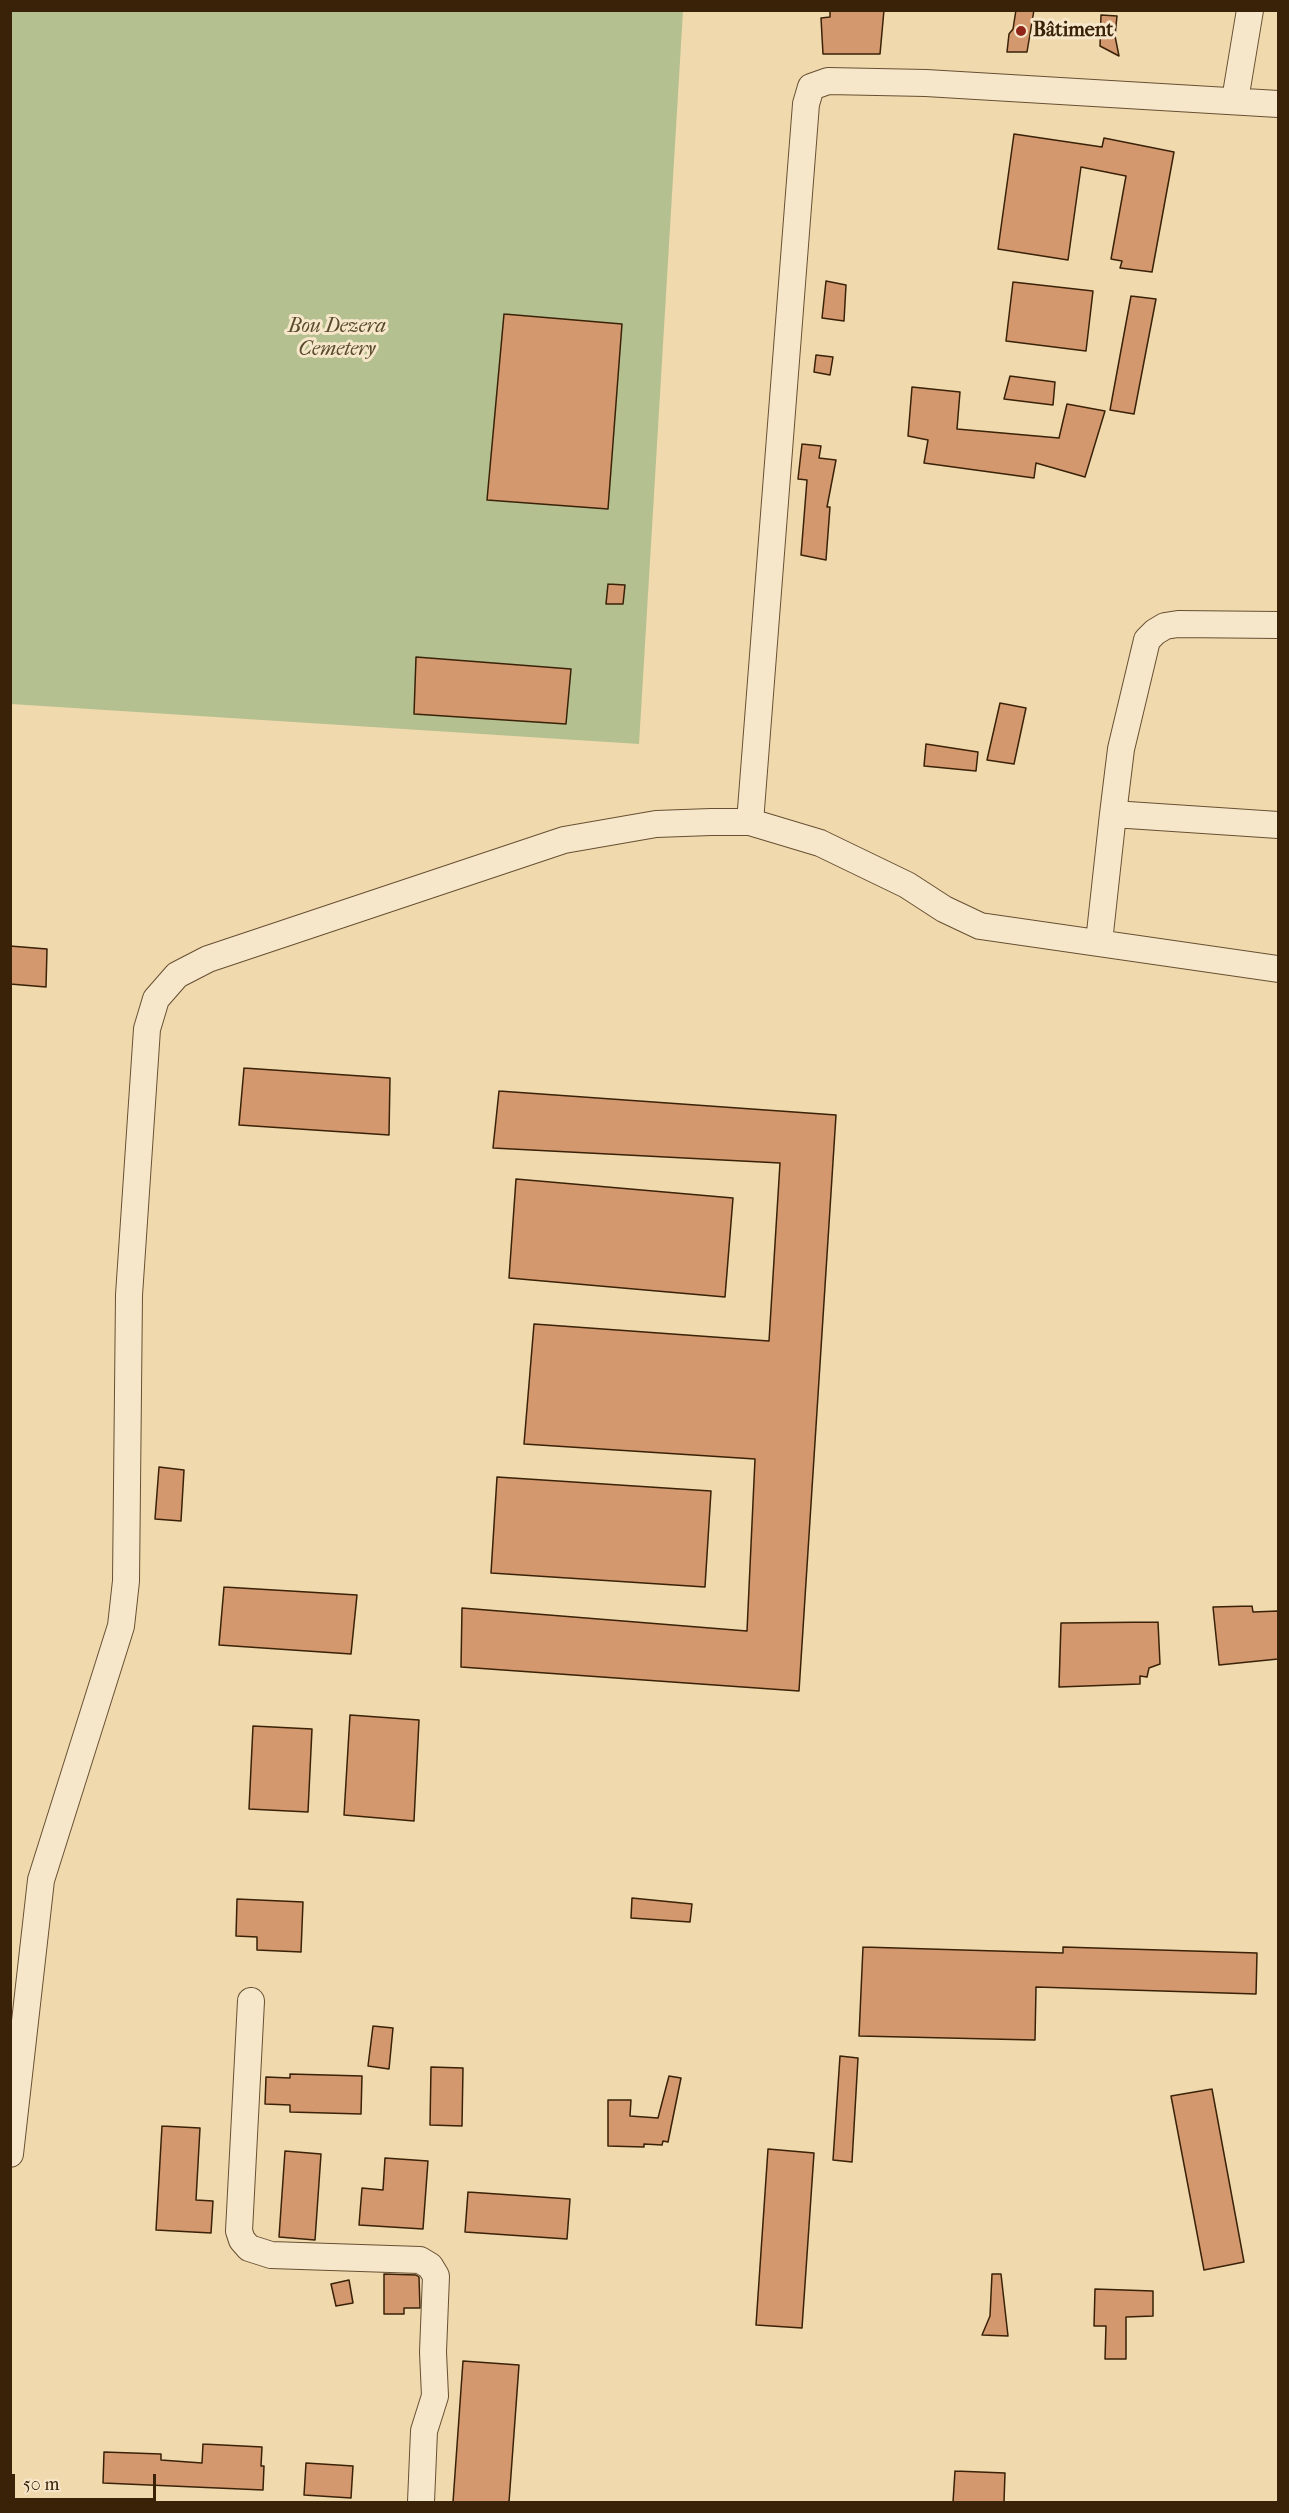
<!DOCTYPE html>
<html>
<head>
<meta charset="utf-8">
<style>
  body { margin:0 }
  #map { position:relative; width:1289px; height:2513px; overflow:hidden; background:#f1d9ae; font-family:"IM FELL French Canon",serif }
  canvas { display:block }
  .frame { position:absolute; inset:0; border:12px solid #392208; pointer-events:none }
  .scale { position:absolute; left:12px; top:2474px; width:144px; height:27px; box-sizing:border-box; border:3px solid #392208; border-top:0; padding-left:8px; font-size:18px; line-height:21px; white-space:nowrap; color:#392208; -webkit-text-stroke:4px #f6e6ca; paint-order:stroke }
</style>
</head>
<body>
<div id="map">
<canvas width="1289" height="2513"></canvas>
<div class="frame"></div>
<div class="scale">50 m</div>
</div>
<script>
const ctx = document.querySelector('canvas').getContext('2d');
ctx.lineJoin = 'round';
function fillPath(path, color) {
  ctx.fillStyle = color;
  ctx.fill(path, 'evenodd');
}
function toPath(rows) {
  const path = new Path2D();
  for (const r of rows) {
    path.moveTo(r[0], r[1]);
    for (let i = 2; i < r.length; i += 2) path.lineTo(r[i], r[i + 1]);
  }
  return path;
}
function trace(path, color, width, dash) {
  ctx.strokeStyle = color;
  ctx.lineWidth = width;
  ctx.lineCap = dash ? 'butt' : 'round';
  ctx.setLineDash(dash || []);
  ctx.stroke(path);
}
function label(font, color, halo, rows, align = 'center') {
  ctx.font = font + ' "IM FELL French Canon",serif';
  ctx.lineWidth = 6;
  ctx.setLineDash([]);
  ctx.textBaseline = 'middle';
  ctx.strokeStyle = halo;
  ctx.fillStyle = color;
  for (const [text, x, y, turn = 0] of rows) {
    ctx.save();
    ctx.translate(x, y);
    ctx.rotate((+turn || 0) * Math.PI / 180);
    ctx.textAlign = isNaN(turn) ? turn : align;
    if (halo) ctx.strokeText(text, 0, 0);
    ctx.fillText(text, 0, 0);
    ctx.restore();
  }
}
fillPath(toPath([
  [10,11,683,11,639,744,11,704]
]), '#b4c08f');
const building = toPath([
  [830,10,884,10,880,54,823,54,821,18,830,17,830,10],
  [1016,10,1034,10,1027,52,1007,52,1009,34,1013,29,1016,10],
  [1101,15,1117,16,1115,36,1119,56,1100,46,1101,15],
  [1014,134,1102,147,1104,138,1174,152,1152,272,1120,268,1122,261,1111,259,1126,176,1081,167,1068,260,998,249,1014,134],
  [826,281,846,285,844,321,822,318,826,281],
  [1013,282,1093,291,1086,351,1006,341,1013,282],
  [1131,296,1156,299,1134,414,1110,410,1131,296],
  [504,314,622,324,608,509,487,500,504,314],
  [816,355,833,357,830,375,814,372,816,355],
  [1010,376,1055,382,1053,405,1004,399,1010,376],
  [912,387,960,392,957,429,1059,438,1067,404,1105,411,1085,477,1036,463,1034,478,924,463,928,440,908,436,912,387],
  [802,444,821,446,819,458,836,460,827,507,830,507,826,560,801,555,807,480,798,479,802,444],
  [608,584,625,585,623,604,606,604,608,584],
  [416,657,571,669,566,724,414,714,416,657],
  [1000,703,1026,708,1014,764,987,760,1000,703],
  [926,744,978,752,976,771,924,766,926,744],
  [10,946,47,949,46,987,10,984,10,946],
  [244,1068,390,1078,389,1135,239,1125,244,1068],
  [499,1091,836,1115,799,1691,461,1667,462,1608,747,1631,755,1459,524,1444,534,1324,769,1341,780,1163,493,1148,499,1091],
  [516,1179,733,1198,725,1297,509,1278,516,1179],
  [159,1467,184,1470,181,1521,155,1519,159,1467],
  [497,1477,711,1491,705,1587,491,1573,497,1477],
  [224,1587,357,1595,351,1654,219,1645,224,1587],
  [1252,1606,1253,1612,1278,1611,1278,1659,1219,1665,1213,1607,1252,1606],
  [1158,1622,1160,1664,1149,1668,1147,1677,1140,1676,1140,1684,1059,1687,1061,1623,1158,1622],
  [350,1715,419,1720,414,1821,344,1815,350,1715],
  [253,1726,312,1729,308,1812,249,1809,253,1726],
  [632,1898,692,1904,690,1922,631,1918,632,1898],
  [237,1899,303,1902,301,1952,257,1950,257,1937,236,1936,237,1899],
  [863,1947,1063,1953,1063,1947,1257,1953,1256,1994,1036,1987,1035,2040,859,2036,863,1947],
  [373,2026,393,2028,389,2069,368,2066,373,2026],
  [840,2056,858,2058,852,2162,833,2160,840,2056],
  [431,2067,463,2068,462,2126,430,2125,431,2067],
  [290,2074,362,2076,361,2114,290,2112,290,2105,265,2104,266,2077,290,2078,290,2074],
  [669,2076,681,2078,668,2142,663,2141,662,2145,644,2144,644,2147,608,2146,608,2100,631,2100,630,2116,658,2118,669,2076],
  [1212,2089,1244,2262,1204,2270,1171,2096,1212,2089],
  [162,2126,200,2128,196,2200,213,2201,211,2233,156,2230,162,2126],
  [768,2149,814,2153,802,2328,756,2325,768,2149],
  [285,2151,321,2154,315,2240,279,2237,285,2151],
  [385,2158,428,2161,423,2229,359,2225,362,2188,383,2190,385,2158],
  [468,2192,570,2199,567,2239,465,2232,468,2192],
  [384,2274,416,2275,419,2277,420,2308,404,2308,404,2314,384,2314,384,2274],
  [992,2274,1001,2274,1008,2336,982,2335,990,2316,992,2274],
  [349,2280,353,2303,336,2306,331,2284,349,2280],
  [1095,2289,1153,2291,1153,2316,1126,2317,1126,2359,1105,2359,1106,2326,1094,2326,1095,2289],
  [463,2361,519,2365,509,2502,453,2502,463,2361],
  [203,2444,262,2447,261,2466,264,2466,263,2490,103,2483,104,2452,161,2454,161,2460,202,2463,203,2444],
  [306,2463,353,2466,351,2498,304,2495,306,2463],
  [955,2471,1005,2473,1004,2502,953,2502,955,2471]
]);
fillPath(building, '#d4986e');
trace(building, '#392208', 1.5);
const minor = toPath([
  [1235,100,1250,10],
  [1278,625,1178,624,1165,626,1155,632,1147,640,1121,749,1113,814,1278,825],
  [750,822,806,104,811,87,828,81,926,83,1278,104],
  [1099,942,1113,814],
  [251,2001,239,2231,242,2240,249,2248,271,2255,420,2260,430,2266,436,2276,433,2352,435,2396,424,2431,421,2502],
  [10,2154,41,1880,121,1626,126,1581,129,1295,147,1029,156,999,177,975,208,959,564,840,656,824,711,822,750,822,820,843,907,885,944,909,980,926,1278,969]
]);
trace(minor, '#675032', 28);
trace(minor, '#f6e6ca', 26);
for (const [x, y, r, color] of [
  [1021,31,6,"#8f2418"]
]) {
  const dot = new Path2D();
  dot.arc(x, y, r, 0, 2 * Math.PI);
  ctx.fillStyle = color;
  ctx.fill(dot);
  trace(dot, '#f6e6ca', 2);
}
label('bold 20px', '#392208', '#f6e6ca', [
  ["Bâtiment",1033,31]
], 'left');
label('italic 20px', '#584a2a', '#f6e6ca', [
  ["Bou Dezera",337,327],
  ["Cemetery",337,350]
]);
</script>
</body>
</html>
